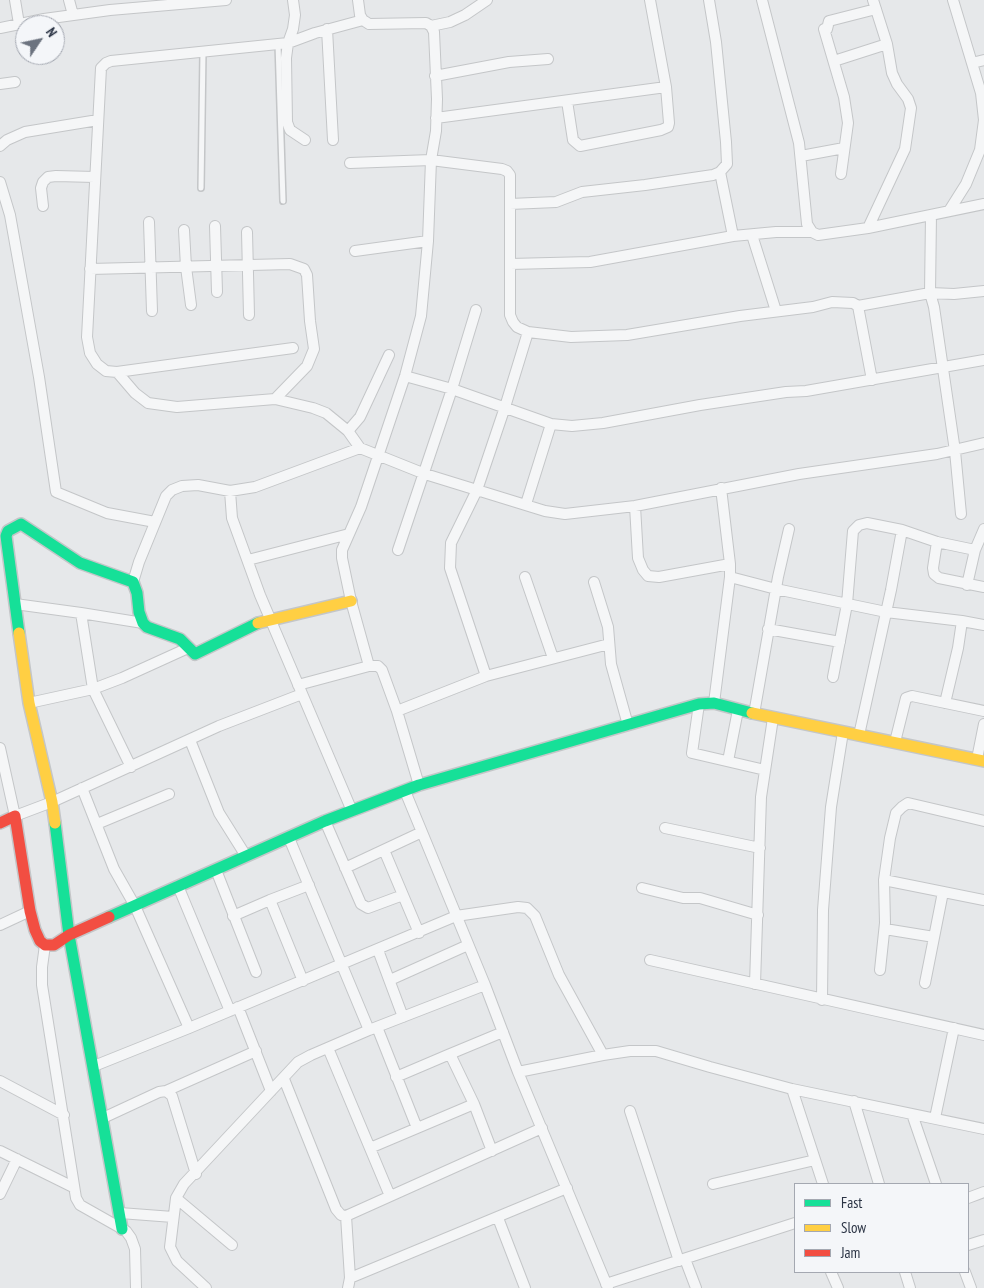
<!DOCTYPE html>
<html>
<head>
<meta charset="utf-8">
<style>
  body { margin:0 }
  #map { position:relative; width:984px; height:1288px; overflow:hidden; background:#e6e8ea; font-family:"PT Sans Narrow",sans-serif }
  canvas { display:block }
  .legend { position:absolute; left:794px; top:1183px; width:175px; height:90px; box-sizing:border-box; background:#f4f6f9; border:1px solid #a4a8b1; margin:0; padding:6px 9px; list-style:none; font-size:15px; color:#2b3445 }
  .legend li { display:flex; align-items:center; gap:10px; height:25px }
  .legend b { width:25px; border:1px solid #a4a8b1 }
  .north { position:absolute; left:15px; top:15px; width:50px; height:50px; box-sizing:border-box; background:#f4f6f9; border:1px solid #a4a8b1; border-radius:50%; rotate:56deg; font-size:14px; font-weight:700; line-height:20px; text-align:center; color:#2b3445 }
  .north::after { content:''; display:block; margin:auto; width:18px; height:22px; background:#6c737f; clip-path:polygon(50% 0,100% 100%,50% 72%,0 100%) }
</style>
</head>
<body>
<div id="map">
<canvas width="984" height="1288"></canvas>
<ul class="legend">
<li><b style="height:6px;background:#16e098"></b>Fast</li>
<li><b style="height:6px;background:#ffcf43"></b>Slow</li>
<li><b style="height:6px;background:#f24e42"></b>Jam</li>
</ul>
<div class="north">N</div>
</div>
<script>
const ctx = document.querySelector('canvas').getContext('2d');
ctx.lineJoin = 'round';
function toPath(rows) {
  const path = new Path2D();
  for (const r of rows) {
    path.moveTo(r[0], r[1]);
    for (let i = 2; i < r.length; i += 2) path.lineTo(r[i], r[i + 1]);
  }
  return path;
}
function trace(path, color, width, dash) {
  ctx.strokeStyle = color;
  ctx.lineWidth = width;
  ctx.lineCap = dash ? 'butt' : 'round';
  ctx.setLineDash(dash || []);
  ctx.stroke(path);
}
const lane = toPath([
  [278,44,283,201],
  [201,188,203,52]
]);
const street = toPath([
  [15,0,19,24],
  [69,0,73,15],
  [293,0,295,15,293,29,288,43,286,58,287,122,290,130,305,140],
  [358,0,360,15,363,20,369,24,426,23,431,26,434,32,437,99,436,131,431,160,428,241,421,316,405,376,361,507,342,550,342,558,351,601,369,666],
  [762,0,799,143,807,224,812,232,818,235,868,228,984,204],
  [431,26,450,22,465,15,487,0],
  [0,28,44,19,110,10,226,0],
  [327,29,333,140],
  [834,61,887,44],
  [972,63,984,60],
  [435,76,509,62,548,59],
  [0,84,15,82],
  [567,101,573,140,580,146,661,130,668,127,669,123,666,87,650,0],
  [436,118,666,87],
  [0,146,7,140,25,132,98,120],
  [801,156,844,148],
  [350,163,431,160,502,169,507,171,510,175,510,315,513,322,517,327,528,332,571,337,627,335,740,316,813,307,832,302,853,303,858,306,872,380],
  [720,172,733,236],
  [841,174,848,123,844,97,824,29,827,29,829,21,876,9],
  [0,182,10,215,39,377,56,492,107,513,155,522],
  [510,204,556,202,582,192,645,185,713,175,720,172,727,164,726,142,716,42,709,0],
  [43,206,41,188,43,182,48,177,56,176,95,177],
  [949,211,966,184,980,150,984,120,981,93,953,0],
  [931,215,930,293,934,307,955,451,961,514],
  [149,222,152,311],
  [215,226,217,292],
  [868,228,905,149,911,108,908,99,897,84,892,73,887,44,873,0],
  [184,230,186,267,191,305],
  [247,232,249,315],
  [752,235,776,311],
  [355,251,428,241],
  [510,264,590,262,733,236,776,232,812,232],
  [90,269,290,264,304,269,307,275,310,321,314,349,307,366,275,399],
  [858,306,930,293,954,294,984,291],
  [117,372,293,348],
  [405,376,452,389,551,424,572,426,603,423,700,405,786,392,806,391,984,360],
  [348,431,360,417,389,355],
  [360,448,348,431,326,413,313,408,275,399,177,407,148,403,135,393,117,372,106,371,97,364,90,353,87,337,101,68,106,63,111,61,288,43,315,33,363,20],
  [230,491,232,518,260,595,352,811],
  [526,504,551,424],
  [635,506,638,558,643,570,648,576,659,577,730,564],
  [937,542,933,568,934,574,939,578,984,587],
  [398,550,452,389,476,310],
  [248,560,349,534],
  [525,577,553,658],
  [730,577,776,589,886,612,962,621,984,625],
  [133,582,139,562,166,496,172,490,182,486,198,485,230,491,255,487,360,448,425,474,545,511,565,514,635,506,799,474,937,454,984,443],
  [594,582,608,627,611,664,628,725],
  [967,585,975,550,984,529],
  [15,604,81,613],
  [768,629,840,642],
  [486,676,450,568,451,543,477,490,505,407,528,332],
  [833,677,847,604,853,531,859,525,867,523,902,530,937,542,975,550],
  [298,685,369,666,378,666,382,670,397,711,419,785],
  [29,703,93,689,122,678,188,648],
  [714,703,730,577,730,564,721,488],
  [945,703,958,648,962,621],
  [699,704,692,753,765,770],
  [397,711,486,676,609,644],
  [754,714,778,577,789,529],
  [859,735,891,590,902,530],
  [190,740,219,813,246,856],
  [895,742,906,698,912,696,984,711],
  [0,748,15,816,52,802,219,726,302,694],
  [977,759,984,724],
  [728,761,738,710],
  [131,767,93,689,81,613,143,623],
  [82,788,114,869,135,906,189,1028],
  [405,791,485,985,518,1072,608,1288],
  [325,821,361,904,368,908,403,895],
  [97,824,169,794],
  [665,828,760,848],
  [289,838,369,1030],
  [384,850,419,933],
  [345,868,422,832],
  [216,870,256,972],
  [884,880,984,900],
  [178,886,230,1011],
  [642,888,683,898,700,898,758,915],
  [270,900,309,885],
  [233,916,270,900,303,981],
  [0,925,30,911],
  [885,929,934,937],
  [45,945,42,967,42,985,76,1198,80,1205,126,1231,131,1238,135,1249,136,1288],
  [378,950,403,1017],
  [650,960,984,1035],
  [880,970,885,923,884,880,890,838,896,813,902,807,908,803,984,821],
  [390,980,468,945],
  [925,983,943,892],
  [755,984,761,797,773,718],
  [822,1000,823,910,831,807,843,732],
  [238,1007,271,1091],
  [377,1027,417,1128],
  [328,1048,390,1196],
  [450,1054,503,1032],
  [94,1066,189,1028,456,916,518,907,527,908,535,916,559,975,603,1055],
  [518,1072,603,1055,630,1051,656,1051,710,1067,792,1089,984,1129],
  [396,1077,450,1054,474,1104,492,1151],
  [284,1079,336,1209,341,1215,346,1216,542,1128],
  [0,1081,64,1115],
  [792,1089,823,1184],
  [166,1091,256,1051],
  [854,1101,879,1184],
  [630,1111,679,1261],
  [912,1114,936,1184],
  [103,1118,159,1092,166,1091,172,1096,196,1174],
  [935,1118,954,1028],
  [370,1148,474,1104],
  [0,1151,73,1187],
  [713,1184,815,1160],
  [0,1194,17,1159],
  [176,1198,232,1245],
  [968,1198,984,1192],
  [120,1213,173,1217],
  [346,1216,350,1278,348,1288],
  [498,1218,525,1288],
  [968,1245,984,1240],
  [685,1259,696,1288],
  [831,1272,838,1288],
  [905,1272,910,1288],
  [965,1272,971,1288],
  [350,1278,567,1188],
  [606,1284,795,1223],
  [206,1288,177,1261,170,1247,176,1198,184,1184,298,1062,311,1055,369,1030,485,985]
]);
const fast = toPath([
  [19,633,6,536,8,531,21,524,80,563,133,582,137,593,139,612,143,623,147,627,180,639,195,654,258,623],
  [55,823,69,935,122,1229],
  [109,917,325,821,419,785,699,704,714,703,752,713]
]);
const slow = toPath([
  [258,623,351,601],
  [19,633,29,703,52,802,55,823],
  [752,713,984,761]
]);
const jam = toPath([
  [0,823,15,816,30,911,35,930,40,941,45,945,54,945,69,935,109,917]
]);
trace(lane, '#c4c6c8', 8);
trace(street, '#c4c6c8', 12);
trace(fast, '#c4c6c8', 14);
trace(slow, '#c4c6c8', 14);
trace(jam, '#c4c6c8', 14);
trace(lane, '#f5f6f7', 5);
trace(street, '#f5f6f7', 10);
trace(fast, '#16e098', 11);
trace(slow, '#ffcf43', 11);
trace(jam, '#f24e42', 11);
</script>
</body>
</html>
